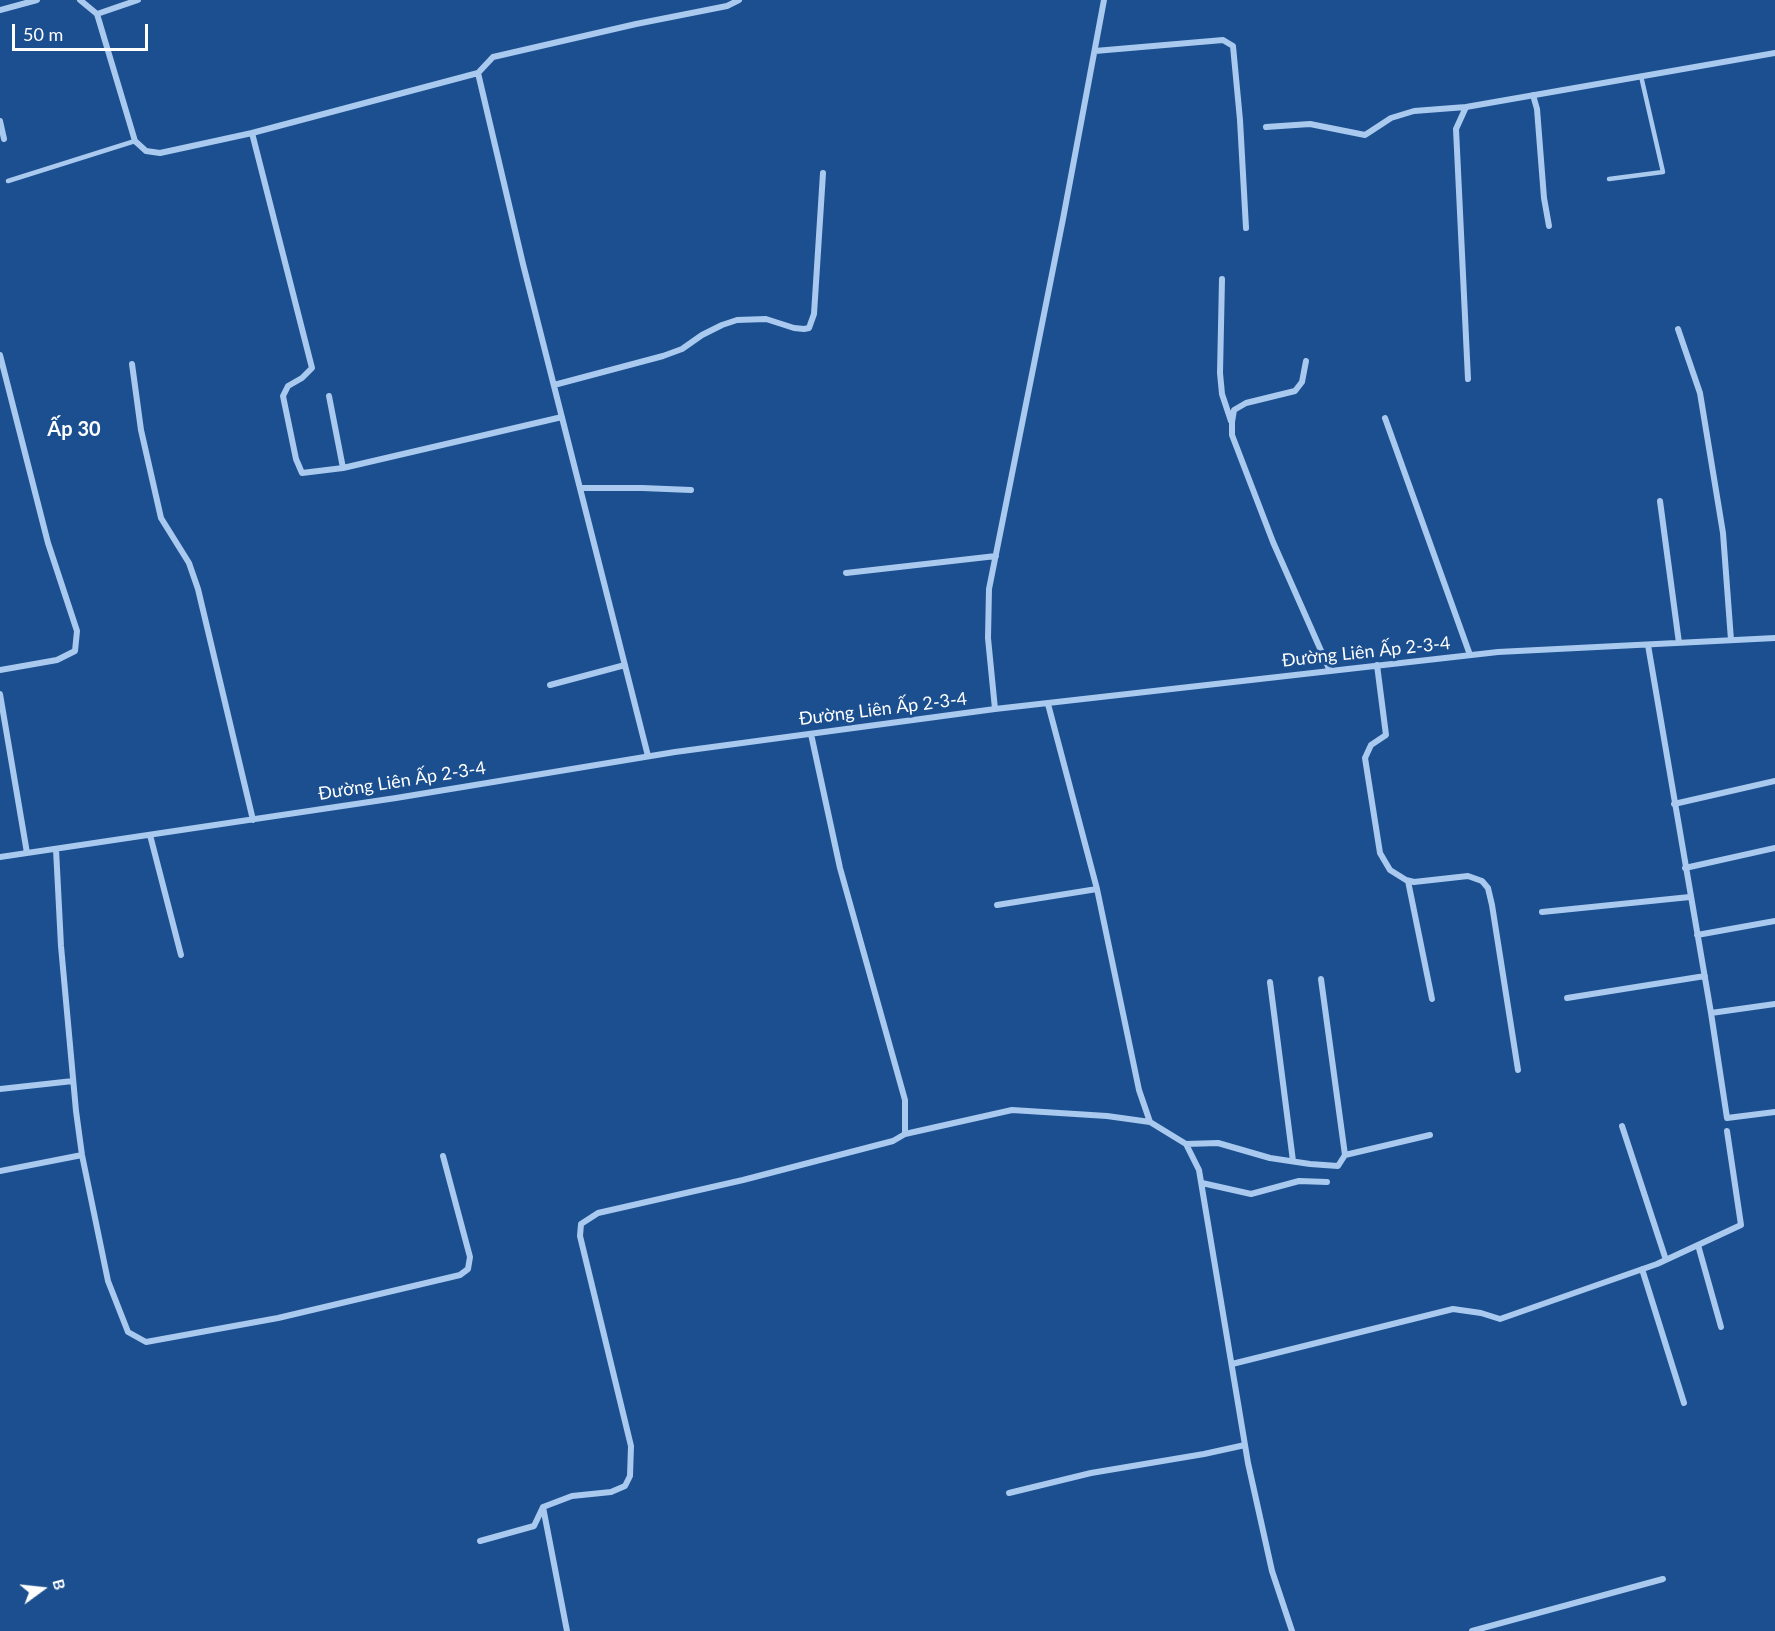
<!DOCTYPE html>
<html>
<head>
<meta charset="utf-8">
<style>
  body { margin:0 }
  #map { position:relative; width:1775px; height:1631px; overflow:hidden; background:#1b4f8f; font-family:Lato,sans-serif }
  canvas { display:block }
  .north { position:absolute; left:12px; top:1559px; width:60px; height:60px; -webkit-text-stroke:4px #1b4f8f; paint-order:stroke; rotate:75deg; font-size:16px; font-weight:700; line-height:24px; text-align:center; color:#fff }
  .north::after { content:''; display:block; margin:auto; width:21px; height:27px; background:#fff; clip-path:polygon(50% 0,100% 100%,50% 72%,0 100%) }
  .scale { position:absolute; left:12px; top:24px; width:136px; height:27px; box-sizing:border-box; border:3px solid #fff; border-top:0; padding-left:8px; font-size:18px; line-height:21px; white-space:nowrap; color:#fff; -webkit-text-stroke:4px #1b4f8f; paint-order:stroke }
</style>
</head>
<body>
<div id="map">
<canvas width="1775" height="1631"></canvas>
<div class="north">B</div>
<div class="scale">50 m</div>
</div>
<script>
const ctx = document.querySelector('canvas').getContext('2d');
ctx.lineJoin = 'round';
function toPath(rows) {
  const path = new Path2D();
  for (const r of rows) {
    path.moveTo(r[0], r[1]);
    for (let i = 2; i < r.length; i += 2) path.lineTo(r[i], r[i + 1]);
  }
  return path;
}
function trace(path, color, width, dash) {
  ctx.strokeStyle = color;
  ctx.lineWidth = width;
  ctx.lineCap = dash ? 'butt' : 'round';
  ctx.setLineDash(dash || []);
  ctx.stroke(path);
}
function label(font, color, halo, rows, align = 'center') {
  ctx.font = font + ' Lato,sans-serif';
  ctx.lineWidth = 6;
  ctx.setLineDash([]);
  ctx.textBaseline = 'middle';
  ctx.strokeStyle = halo;
  ctx.fillStyle = color;
  for (const [text, x, y, turn = 0] of rows) {
    ctx.save();
    ctx.translate(x, y);
    ctx.rotate((+turn || 0) * Math.PI / 180);
    ctx.textAlign = isNaN(turn) ? turn : align;
    if (halo) ctx.strokeText(text, 0, 0);
    ctx.fillText(text, 0, 0);
    ctx.restore();
  }
}
trace(toPath([
  [1609,179,1663,172,1641,76],
  [8,181,135,141]
]), '#a9c9ee', 4.5);
trace(toPath([
  [80,0,97,14,135,141,146,151,160,153,252,133],
  [0,10,37,0],
  [97,14,138,0],
  [1095,51,1223,40,1233,46,1240,120,1246,228],
  [478,73,523,264,648,756],
  [1533,95,1537,109,1544,198,1549,226],
  [0,121,4,139],
  [1266,127,1310,124,1365,135,1391,118,1414,111,1466,107],
  [1222,279,1220,373,1222,394,1231,421],
  [1678,329,1700,393,1723,533,1731,640],
  [0,355,48,543,77,631,75,651,57,660,0,670],
  [1306,361,1302,382,1295,391,1246,403,1234,410,1232,422,1232,435,1273,542,1330,671],
  [132,364,141,430,161,518,189,563,198,589,253,820],
  [1468,379,1456,129,1466,107,1775,53],
  [554,385,663,356,682,349,702,335,722,325,737,320,766,319,794,328,804,329,809,328,814,314,823,173],
  [329,396,343,468],
  [562,417,343,468,302,473,296,459,283,396,288,386,302,378,312,368,252,133,478,73,493,57,636,24,727,6,739,0],
  [1385,418,1470,655],
  [580,488,642,488,691,490],
  [1660,501,1679,643],
  [846,573,996,556],
  [1648,645,1711,1013,1727,1118,1775,1112],
  [1377,665,1386,735,1371,745,1365,758,1380,853,1390,870,1406,880,1414,882,1468,876,1482,881,1488,888,1492,905,1518,1070],
  [550,685,625,665],
  [0,694,27,853],
  [1048,704,1097,889,1139,1090,1150,1122,1186,1144,1199,1170,1248,1463,1272,1571,1292,1631],
  [995,709,988,638,989,589,1063,219,1104,0],
  [811,734,840,868,905,1100,905,1134],
  [1674,804,1775,781],
  [150,835,181,955],
  [56,849,61,946,76,1111,82,1155,108,1281,128,1332,146,1342,278,1318,460,1275,468,1269,470,1257,443,1156],
  [0,857,396,798,675,752,995,709,1498,652,1775,638],
  [1685,868,1775,848],
  [1408,881,1432,999],
  [997,905,1097,889],
  [1542,912,1690,897],
  [1697,935,1775,921],
  [1321,979,1345,1155],
  [1270,982,1293,1161],
  [1567,998,1705,976],
  [1711,1013,1775,1004],
  [0,1089,73,1081],
  [1622,1126,1666,1260],
  [1186,1144,1218,1143,1270,1158,1310,1164,1338,1166,1345,1155,1430,1135],
  [0,1171,82,1155],
  [1202,1183,1251,1194,1299,1181,1327,1182],
  [1698,1245,1721,1327],
  [1642,1269,1684,1403],
  [1232,1364,1453,1309,1481,1313,1500,1319,1657,1264,1741,1225,1727,1131],
  [1009,1493,1091,1473,1204,1454,1245,1445],
  [543,1507,567,1631],
  [480,1541,534,1526,543,1507,572,1496,611,1492,625,1486,630,1476,631,1446,580,1236,581,1224,598,1213,743,1180,893,1141,905,1134,1012,1110,1107,1116,1150,1122],
  [1472,1631,1663,1579]
]), '#a9c9ee', 6);
label('18px', '#fff', '#1b4f8f', [
  ["Đường Liên Ấp 2-3-4",1366,652,-6],
  ["Đường Liên Ấp 2-3-4",883,709,-7],
  ["Đường Liên Ấp 2-3-4",402,781,-9]
]);
label('bold 20px', '#fff', '#1b4f8f', [
  ["Ấp 30",74,430]
]);
</script>
</body>
</html>
